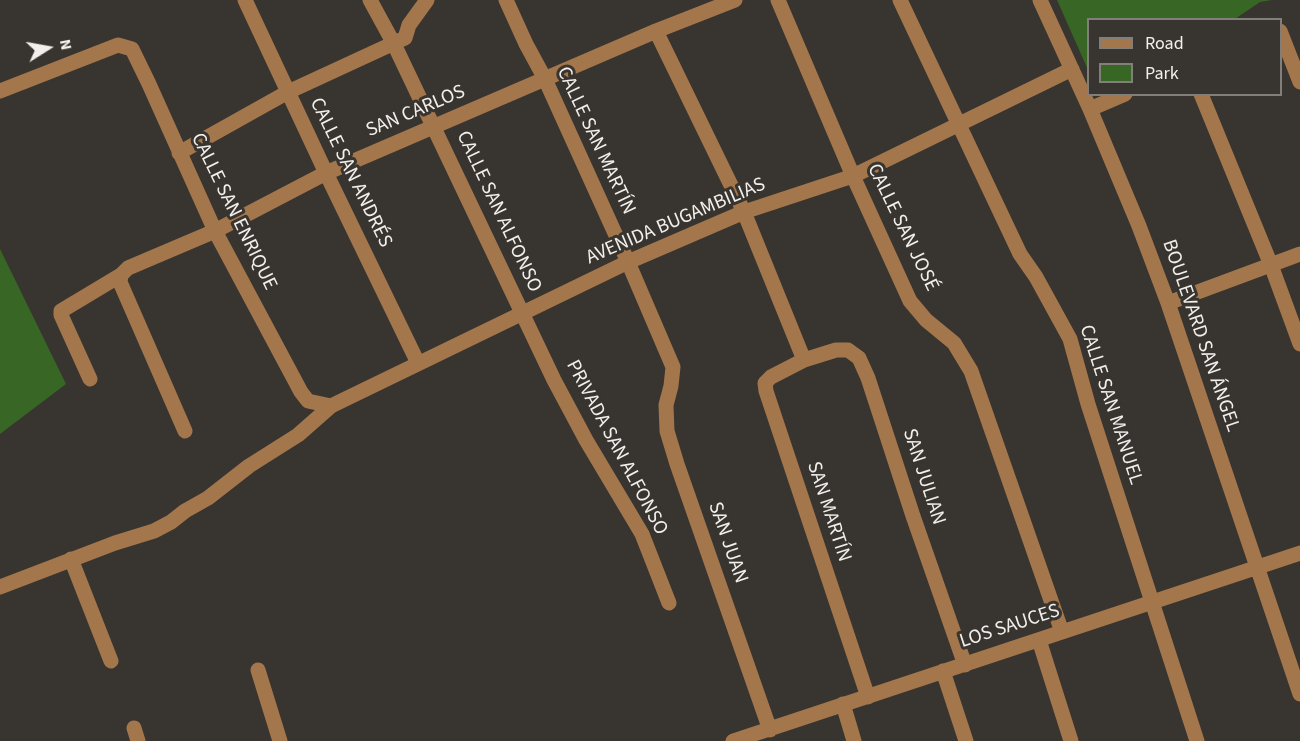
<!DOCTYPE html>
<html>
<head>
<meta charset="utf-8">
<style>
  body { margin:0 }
  #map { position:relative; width:1300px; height:741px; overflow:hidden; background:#38342f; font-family:"Source Sans 3",sans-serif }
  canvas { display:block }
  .legend { position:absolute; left:1087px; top:18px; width:195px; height:78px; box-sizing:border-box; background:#38342f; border:2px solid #827f7b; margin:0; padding:8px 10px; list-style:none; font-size:18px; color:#f2efec }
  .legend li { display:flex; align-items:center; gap:12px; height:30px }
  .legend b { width:30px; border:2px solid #827f7b }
  .north { position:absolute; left:18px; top:18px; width:60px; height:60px; -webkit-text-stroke:4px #38342f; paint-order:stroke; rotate:79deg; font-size:16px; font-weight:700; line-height:24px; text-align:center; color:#f2efec }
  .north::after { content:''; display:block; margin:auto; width:21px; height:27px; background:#f2efec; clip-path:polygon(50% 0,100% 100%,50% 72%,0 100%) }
</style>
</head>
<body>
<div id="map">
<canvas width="1300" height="741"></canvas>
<ul class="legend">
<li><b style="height:8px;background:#a3764c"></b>Road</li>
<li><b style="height:16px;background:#386625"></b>Park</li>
</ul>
<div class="north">N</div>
</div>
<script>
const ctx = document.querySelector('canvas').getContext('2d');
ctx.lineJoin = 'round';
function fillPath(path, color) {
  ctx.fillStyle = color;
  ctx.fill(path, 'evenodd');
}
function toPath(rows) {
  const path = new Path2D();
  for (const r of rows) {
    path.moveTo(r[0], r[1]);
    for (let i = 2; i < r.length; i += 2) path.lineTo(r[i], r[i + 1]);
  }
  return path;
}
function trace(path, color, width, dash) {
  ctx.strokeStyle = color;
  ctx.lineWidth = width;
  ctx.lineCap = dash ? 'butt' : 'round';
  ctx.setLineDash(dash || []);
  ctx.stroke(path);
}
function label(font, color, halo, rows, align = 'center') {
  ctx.font = font + ' "Source Sans 3",sans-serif';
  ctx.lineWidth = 6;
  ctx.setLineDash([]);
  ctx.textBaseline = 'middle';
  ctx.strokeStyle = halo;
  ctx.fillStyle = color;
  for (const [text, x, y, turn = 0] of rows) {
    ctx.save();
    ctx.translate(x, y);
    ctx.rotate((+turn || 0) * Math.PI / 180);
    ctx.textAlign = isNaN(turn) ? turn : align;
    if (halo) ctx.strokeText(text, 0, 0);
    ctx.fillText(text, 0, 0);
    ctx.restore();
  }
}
fillPath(toPath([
  [1057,0,1272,0,1260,2,1235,19,1088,20,1088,70],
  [0,249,66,384,0,434]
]), '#386625');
trace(toPath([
  [245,0,326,173,418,363],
  [370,0,394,44,554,380,586,440,642,534,669,603],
  [506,0,526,44,545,79,628,262,673,367,671,386,666,405,667,431,677,464,770,730],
  [778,0,853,176,910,301,926,320,954,343,971,371,1062,632],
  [900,0,1020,254,1036,277,1070,339,1088,404,1197,741],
  [1040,0,1090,109,1139,226,1168,303,1300,694],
  [656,31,744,212,804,360],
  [1280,31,1300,82],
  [0,91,118,45,132,49,149,84,215,231,301,392,308,401,331,406,628,262,744,212,853,176,1072,69],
  [1201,94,1271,265,1300,344],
  [1090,109,1125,94],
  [179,153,288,92,405,38,409,25,427,0],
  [121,275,120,282,185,431],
  [1168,303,1300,254],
  [90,379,61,315,61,311,121,275,128,268,215,231,326,173,656,31,735,0],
  [71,559,111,661],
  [0,587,115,543,154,531,171,522,185,511,208,498,249,466,298,435,331,406],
  [1039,640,1071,741],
  [258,670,280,741],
  [943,671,966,741],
  [868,697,766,391,765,383,771,377,804,360,836,350,848,350,859,358,868,378,913,516,965,665],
  [843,704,854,741],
  [134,728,138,741],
  [733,741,1300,553]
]), '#a3764c', 15);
label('20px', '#f2efec', '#38342f', [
  ["SAN CARLOS",416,112,-23],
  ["CALLE SAN MARTÍN",595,141,65],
  ["CALLE SAN ANDRÉS",350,173,64],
  ["CALLE SAN ENRIQUE",233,212,64],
  ["CALLE SAN ALFONSO",498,212,65],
  ["AVENIDA BUGAMBILIAS",676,222,-23],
  ["CALLE SAN JOSÉ",902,228,64],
  ["BOULEVARD SAN ÁNGEL",1200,336,71],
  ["CALLE SAN MANUEL",1110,405,72],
  ["PRIVADA SAN ALFONSO",616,448,62],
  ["SAN JULIAN",923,477,72],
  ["SAN MARTÍN",828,512,72],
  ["SAN JUAN",727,543,71],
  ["LOS SAUCES",1010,627,-18]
]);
</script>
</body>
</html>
